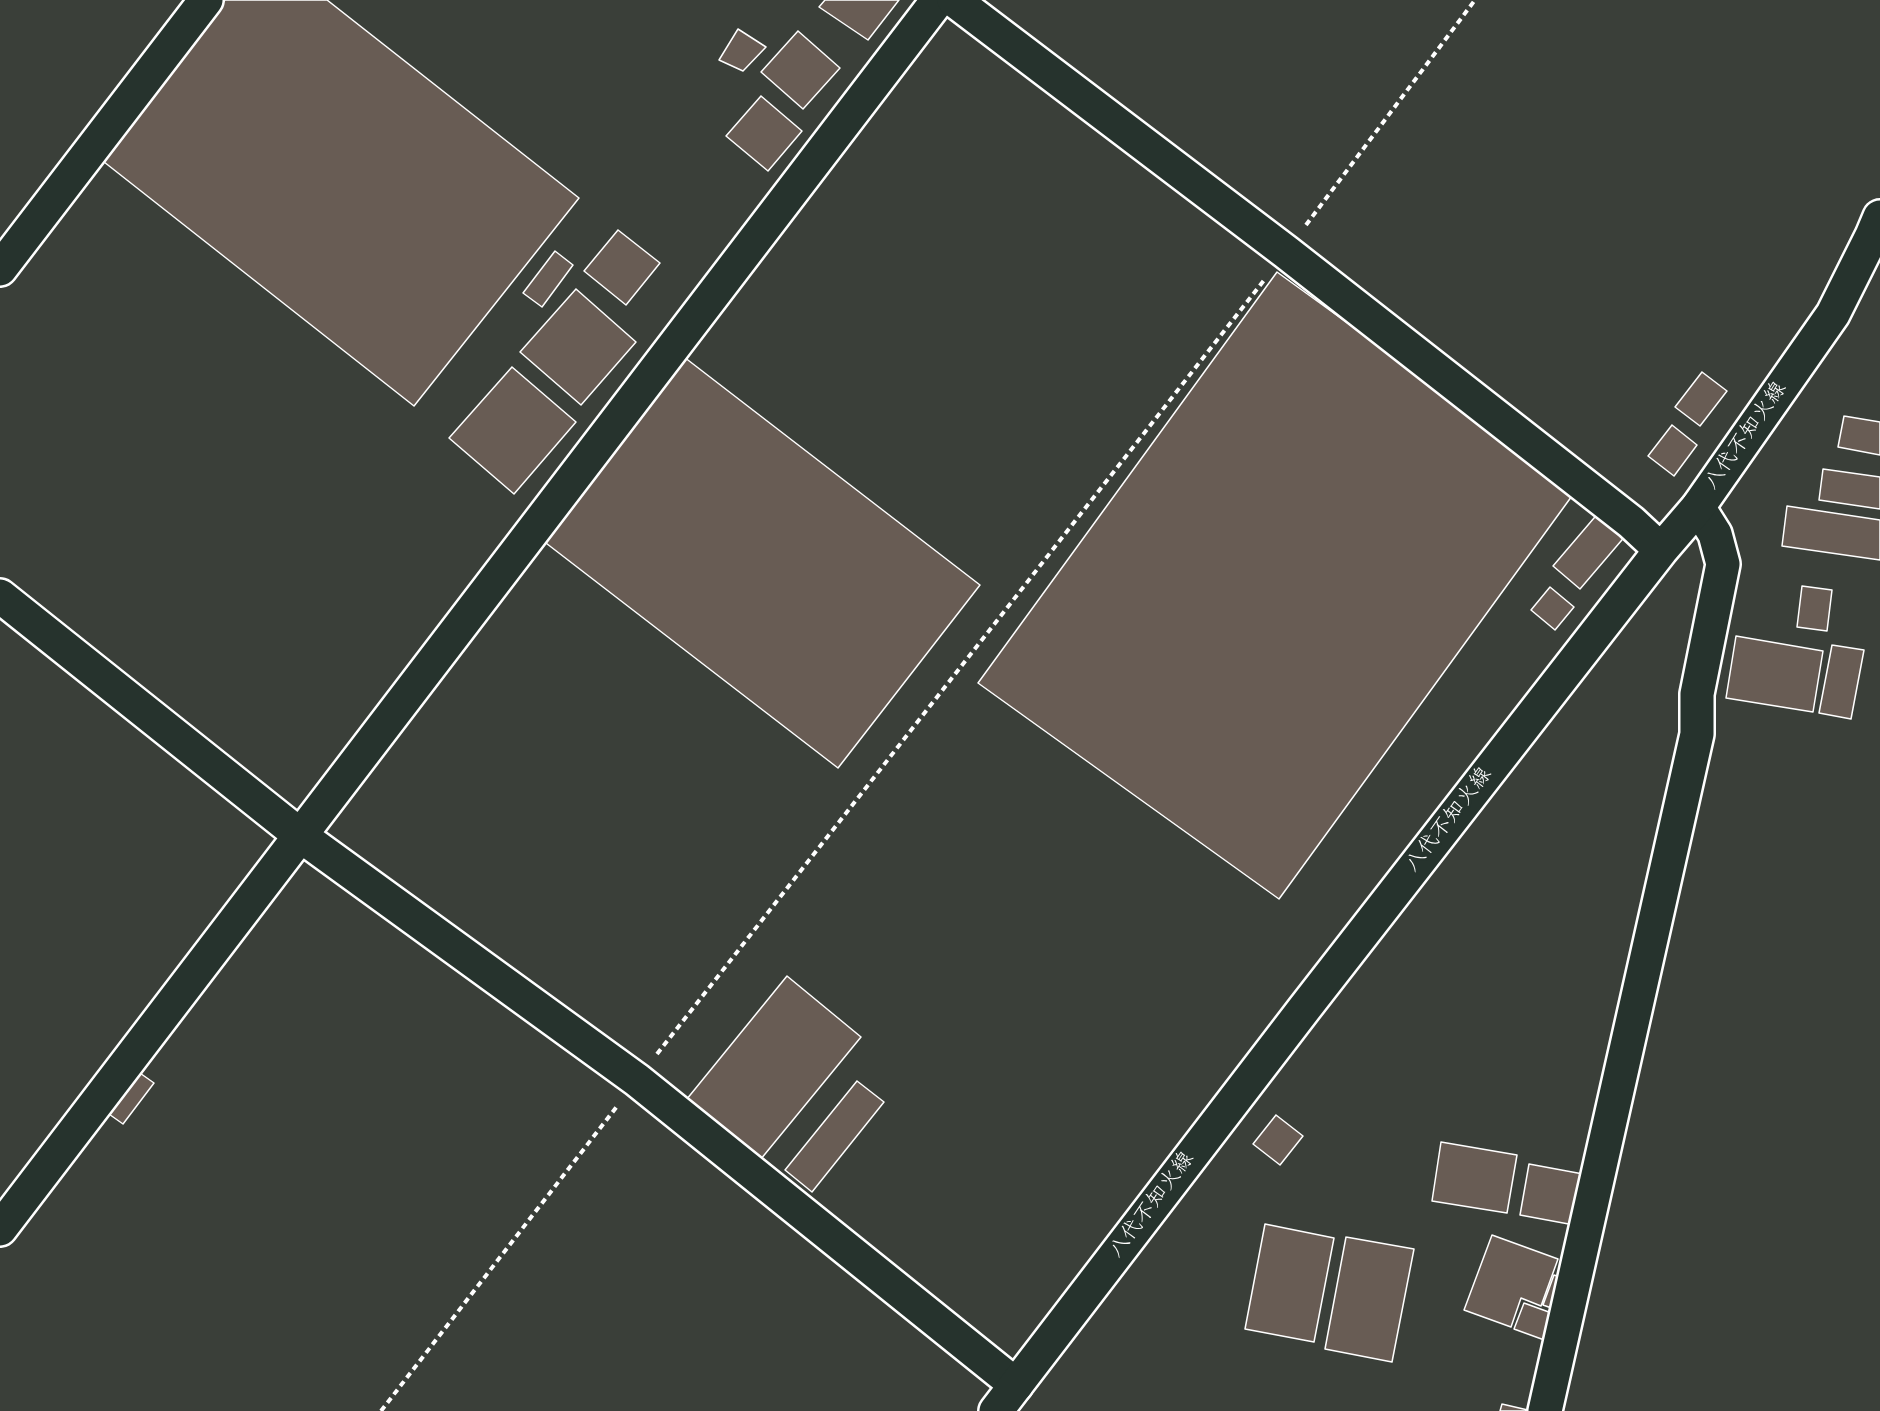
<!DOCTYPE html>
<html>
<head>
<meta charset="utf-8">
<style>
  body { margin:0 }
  canvas { display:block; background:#3a3f39 }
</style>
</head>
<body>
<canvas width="1880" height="1411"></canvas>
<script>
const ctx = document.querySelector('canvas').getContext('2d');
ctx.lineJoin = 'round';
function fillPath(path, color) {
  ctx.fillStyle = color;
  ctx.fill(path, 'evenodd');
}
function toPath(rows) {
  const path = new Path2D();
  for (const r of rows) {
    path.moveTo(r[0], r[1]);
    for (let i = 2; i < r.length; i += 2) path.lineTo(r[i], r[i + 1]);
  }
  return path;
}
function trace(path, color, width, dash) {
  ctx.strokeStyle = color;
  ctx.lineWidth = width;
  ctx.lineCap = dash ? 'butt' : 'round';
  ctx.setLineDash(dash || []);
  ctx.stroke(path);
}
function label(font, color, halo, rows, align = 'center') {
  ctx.font = font + ' Kalam,"Klee One",sans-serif';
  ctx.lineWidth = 4.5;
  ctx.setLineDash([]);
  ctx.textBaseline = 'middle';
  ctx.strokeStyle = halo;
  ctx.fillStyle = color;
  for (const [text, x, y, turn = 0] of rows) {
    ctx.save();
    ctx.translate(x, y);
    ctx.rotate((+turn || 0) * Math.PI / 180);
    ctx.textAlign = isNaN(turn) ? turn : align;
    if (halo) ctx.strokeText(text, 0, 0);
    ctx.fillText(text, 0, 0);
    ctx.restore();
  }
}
const building = toPath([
  [225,0,327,0,579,198,414,406,99,158,225,0],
  [825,0,899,0,868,40,819,7,825,0],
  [738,29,766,47,743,71,719,60,738,29],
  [798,31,840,68,803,109,761,72,798,31],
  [761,96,802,131,768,171,726,136,761,96],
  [618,230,660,263,626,305,584,271,618,230],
  [555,251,573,265,542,307,523,293,555,251],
  [1277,272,1577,489,1279,899,978,683,1277,272],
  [576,289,636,342,581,405,520,352,576,289],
  [684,357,980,585,838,768,542,540,684,357],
  [512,367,576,422,514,494,449,438,512,367],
  [1702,372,1727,391,1700,426,1675,407,1702,372],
  [1844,416,1880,422,1880,455,1838,447,1844,416],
  [1672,425,1697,445,1674,476,1648,456,1672,425],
  [1823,469,1880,477,1880,509,1819,500,1823,469],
  [1787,506,1880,520,1880,560,1782,546,1787,506],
  [1600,511,1627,534,1580,589,1553,566,1600,511],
  [1802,586,1832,590,1827,631,1797,627,1802,586],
  [1550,587,1574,607,1555,630,1531,610,1550,587],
  [1736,636,1823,651,1813,712,1726,698,1736,636],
  [1832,645,1864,650,1851,719,1819,713,1832,645],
  [787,976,861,1037,756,1165,682,1105,787,976],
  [130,1066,154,1083,123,1124,99,1107,130,1066],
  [857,1081,884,1102,812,1192,785,1170,857,1081],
  [1276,1115,1303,1136,1280,1165,1253,1144,1276,1115],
  [1441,1142,1517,1155,1507,1213,1432,1201,1441,1142],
  [1529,1164,1583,1174,1574,1225,1520,1215,1529,1164],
  [1265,1224,1334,1238,1314,1342,1245,1329,1265,1224],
  [1492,1235,1558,1259,1541,1306,1521,1298,1511,1327,1464,1310,1492,1235],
  [1346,1237,1414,1249,1392,1362,1325,1349,1346,1237],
  [1554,1275,1568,1280,1557,1310,1543,1305,1554,1275],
  [1524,1303,1557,1315,1547,1341,1514,1329,1524,1303],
  [1502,1404,1532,1411,1500,1411,1502,1404]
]);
fillPath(building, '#685c54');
trace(building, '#fff', 1.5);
const street = toPath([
  [0,269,206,0],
  [0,596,301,836,637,1080,1016,1385],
  [0,1229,938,0],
  [1545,1411,1697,734,1697,694,1723,564,1715,534,1698,507]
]);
const secondary = toPath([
  [954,0,1286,252,1631,522,1661,550],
  [996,1411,1304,1009,1661,550,1698,507,1833,314,1872,236,1880,217]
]);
trace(street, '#fff', 38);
trace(secondary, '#fff', 38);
trace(toPath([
  [1306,225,1475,0],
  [657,1054,1265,279],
  [381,1411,618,1105]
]), '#fff', 4, [6, 4.5]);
trace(street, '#26332d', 33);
trace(secondary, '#26332d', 33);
label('21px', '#fff', '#26332d', [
  ["八代不知火線",1747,437,-55],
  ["八代不知火線",1450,821,-52],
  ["八代不知火線",1153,1206,-53]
]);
</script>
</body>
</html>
